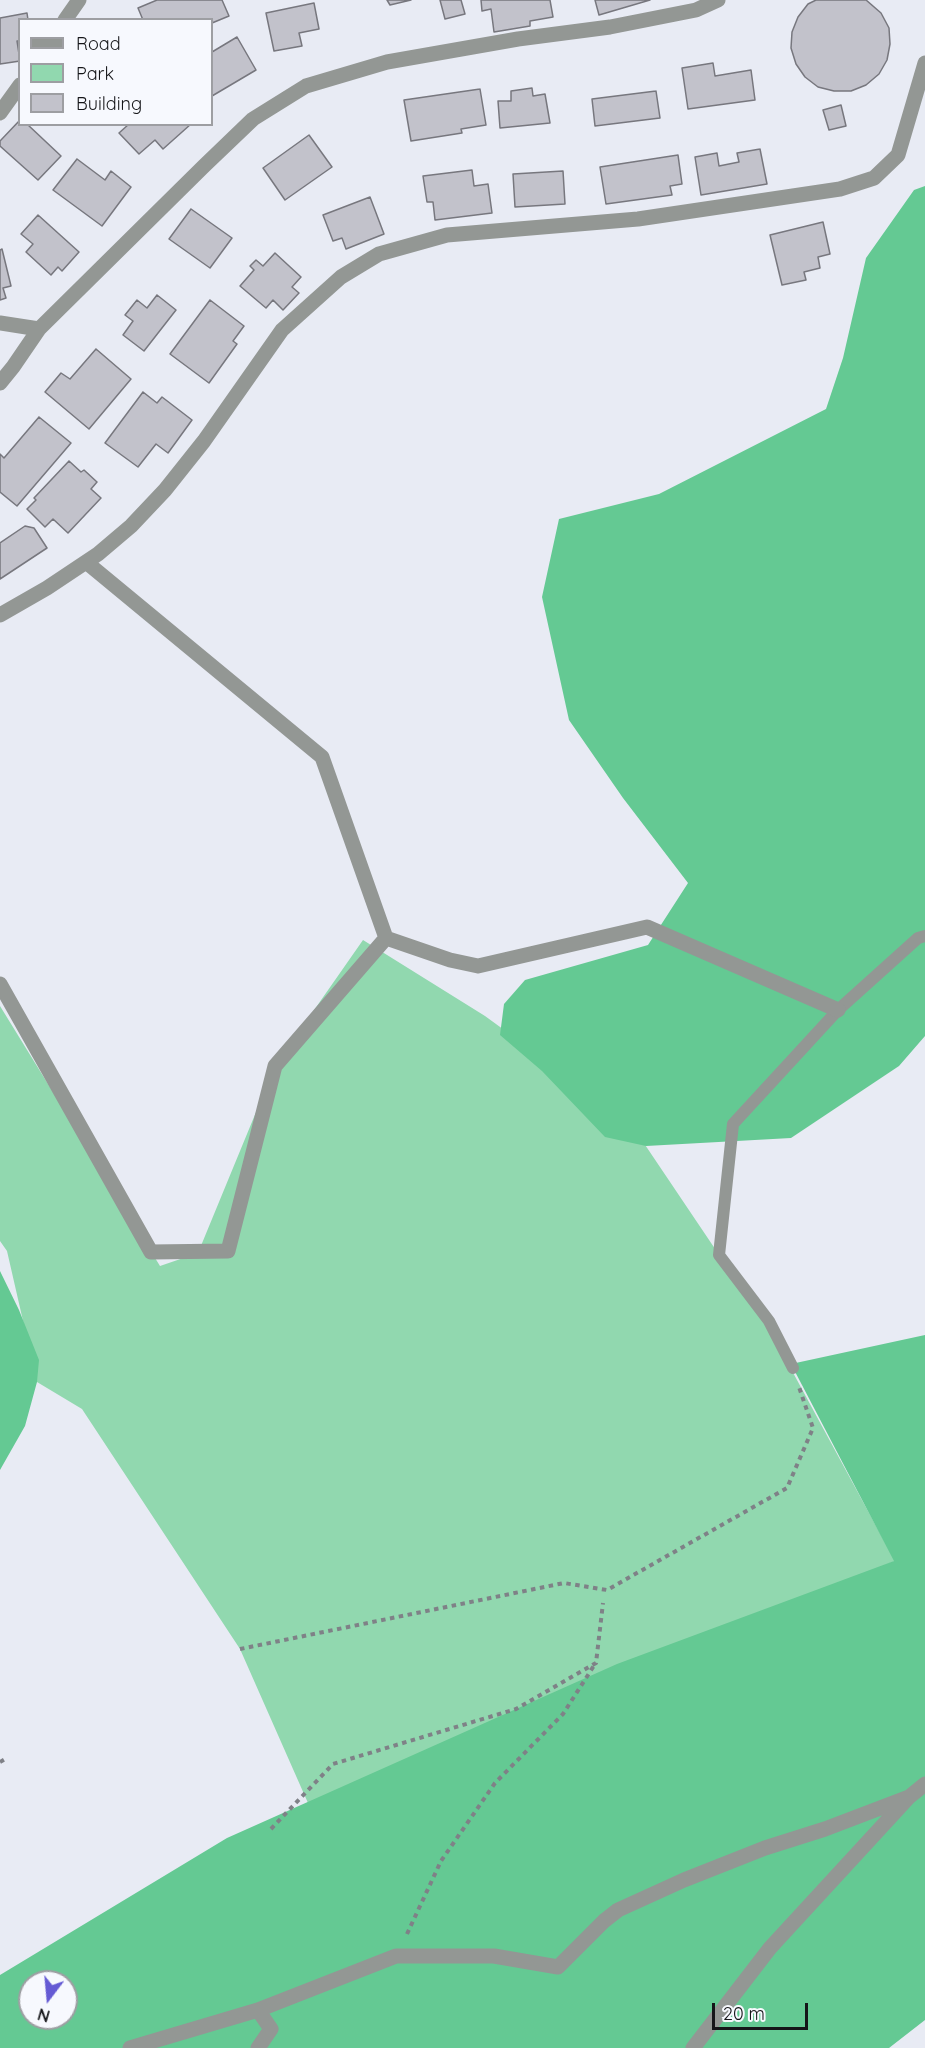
<!DOCTYPE html>
<html>
<head>
<meta charset="utf-8">
<style>
  body { margin:0 }
  #map { position:relative; width:925px; height:2048px; overflow:hidden; background:#e8ebf4; font-family:Quicksand,sans-serif }
  canvas { display:block }
  .legend { position:absolute; left:18px; top:18px; width:195px; height:108px; box-sizing:border-box; background:#f7f9fe; border:2px solid #9d9ea2; margin:0; padding:8px 10px; list-style:none; font-size:18px; color:#151619 }
  .legend li { display:flex; align-items:center; gap:12px; height:30px }
  .legend b { width:30px; border:2px solid #9d9ea2 }
  .north { position:absolute; left:18px; top:1970px; width:60px; height:60px; box-sizing:border-box; background:#f7f9fe; border:2px solid #9d9ea2; border-radius:50%; rotate:196deg; font-size:16px; font-weight:700; line-height:24px; text-align:center; color:#151619 }
  .north::after { content:''; display:block; margin:auto; width:21px; height:27px; background:#655bd4; clip-path:polygon(50% 0,100% 100%,50% 72%,0 100%) }
  .scale { position:absolute; left:712px; top:2003px; width:96px; height:27px; box-sizing:border-box; border:3px solid #151619; border-top:0; padding-left:8px; font-size:18px; line-height:21px; white-space:nowrap; color:#151619; -webkit-text-stroke:4px #f7f9fe; paint-order:stroke }
</style>
</head>
<body>
<div id="map">
<canvas width="925" height="2048"></canvas>
<ul class="legend">
<li><b style="height:8px;background:#939794"></b>Road</li>
<li><b style="height:16px;background:#91d8af"></b>Park</li>
<li><b style="height:16px;background:#c2c2cb"></b>Building</li>
</ul>
<div class="north">N</div>
<div class="scale">20 m</div>
</div>
<script>
const ctx = document.querySelector('canvas').getContext('2d');
ctx.lineJoin = 'round';
function fillPath(path, color) {
  ctx.fillStyle = color;
  ctx.fill(path, 'evenodd');
}
function toPath(rows) {
  const path = new Path2D();
  for (const r of rows) {
    path.moveTo(r[0], r[1]);
    for (let i = 2; i < r.length; i += 2) path.lineTo(r[i], r[i + 1]);
  }
  return path;
}
function trace(path, color, width, dash) {
  ctx.strokeStyle = color;
  ctx.lineWidth = width;
  ctx.lineCap = dash ? 'butt' : 'round';
  ctx.setLineDash(dash || []);
  ctx.stroke(path);
}
fillPath(toPath([
  [363,940,485,1016,629,1121,771,1332,895,1561,308,1803,240,1649,82,1409,37,1382,7,1251,0,1241,0,1006,160,1266,198,1253,275,1066]
]), '#91d8af');
fillPath(toPath([
  [925,186,925,1036,899,1066,791,1138,646,1146,605,1137,542,1071,500,1035,504,1004,525,980,648,945,688,883,623,798,569,720,542,597,559,519,659,494,826,409,843,358,866,258,914,190],
  [0,1271,19,1310,39,1360,37,1382,25,1426,0,1470],
  [925,1335,925,2020,889,2048,0,2048,0,1975,227,1838,617,1664,894,1561,791,1364],
  [30,1982,66,1982,66,2018,30,2018]
]), '#64c993');
const building = toPath([
  [157,0,222,0,229,16,212,23,212,20,143,20,138,8,157,0],
  [387,0,411,0,390,5,387,0],
  [440,0,461,0,465,14,445,19,440,0],
  [481,0,550,0,553,17,530,21,530,26,494,32,491,9,482,11,481,0],
  [595,0,650,0,599,15,595,0],
  [816,0,866,0,881,13,889,28,890,44,887,60,879,74,866,85,851,91,834,91,818,87,805,77,796,64,791,48,792,32,798,17,808,4,816,0],
  [314,3,319,29,299,33,302,46,274,51,266,13,314,3],
  [27,13,28,20,20,20,20,41,17,41,20,61,0,64,0,18,27,13],
  [237,37,256,70,212,96,212,52,237,37],
  [713,63,715,76,751,70,755,100,688,109,682,68,713,63],
  [532,88,533,96,545,94,550,123,500,128,498,101,511,101,511,91,532,88],
  [480,89,486,125,461,129,462,133,411,141,404,100,480,89],
  [656,91,660,118,595,126,592,99,656,91],
  [841,105,846,126,829,130,823,110,841,105],
  [20,120,20,124,27,124,61,156,38,180,0,146,0,141,20,120],
  [129,124,191,124,163,149,155,140,139,154,119,133,129,124],
  [309,135,332,167,285,200,263,168,309,135],
  [760,149,767,184,701,195,695,157,717,153,719,166,739,162,737,153,760,149],
  [678,155,682,184,670,186,672,195,606,204,600,167,678,155],
  [77,159,105,180,111,171,131,187,102,226,53,190,77,159],
  [472,170,474,186,488,184,492,213,435,220,433,202,427,202,423,176,472,170],
  [563,171,565,204,515,207,513,174,563,171],
  [370,197,384,234,346,249,342,238,333,241,323,215,370,197],
  [191,209,232,238,210,268,169,239,191,209],
  [38,215,79,252,62,271,58,267,51,275,26,252,33,244,21,234,38,215],
  [823,222,830,254,818,257,820,268,804,272,806,280,782,285,770,235,823,222],
  [2,249,11,286,3,288,6,298,0,300,0,250,2,249],
  [275,253,301,277,292,287,299,293,283,310,273,300,266,308,240,286,254,270,250,266,256,260,263,266,275,253],
  [157,295,176,310,144,351,123,335,133,321,125,315,137,300,147,308,157,295],
  [210,300,244,326,233,341,237,344,209,383,170,354,210,300],
  [96,349,131,379,89,429,45,392,61,373,70,379,96,349],
  [143,392,157,403,162,397,192,420,168,453,156,444,138,467,105,443,143,392],
  [39,417,71,443,17,506,0,492,0,454,4,458,39,417],
  [69,461,81,472,84,470,97,482,91,489,101,498,68,533,53,519,45,527,27,509,36,500,34,498,69,461],
  [25,526,34,528,47,548,0,579,0,543,25,526]
]);
fillPath(building, '#c2c2cb');
trace(building, '#77777e', 1.5);
trace(toPath([
  [240,1649,564,1583,607,1590,787,1488,813,1428,799,1387],
  [0,1762,7,1758],
  [271,1829,333,1764,516,1709,596,1663,603,1603],
  [407,1934,441,1861,495,1783,563,1714,595,1664]
]), '#7f8187', 4, [4.5, 4.5]);
trace(toPath([
  [793,1368,769,1321,719,1255,733,1124,838,1010,918,938,925,936]
]), '#939794', 12);
trace(toPath([
  [65,20,79,0],
  [0,113,20,85],
  [0,323,39,329],
  [0,383,13,367,39,329,204,166,253,119,306,86,387,62,518,39,610,27,696,10,718,0],
  [0,615,47,588,98,554,131,526,165,490,204,441,282,330,341,277,379,254,447,235,638,219,840,189,874,178,898,155,925,63],
  [386,938,450,960,478,966,647,927,838,1010],
  [0,984,151,1252,228,1251,275,1066,386,938,322,757,86,562],
  [130,2048,258,2010,396,1956,494,1956,558,1967,604,1921,618,1910,684,1880,765,1848,825,1829,909,1797],
  [258,2048,271,2029,258,2010],
  [693,2048,770,1948,909,1797,925,1784]
]), '#939794', 15);
</script>
</body>
</html>
